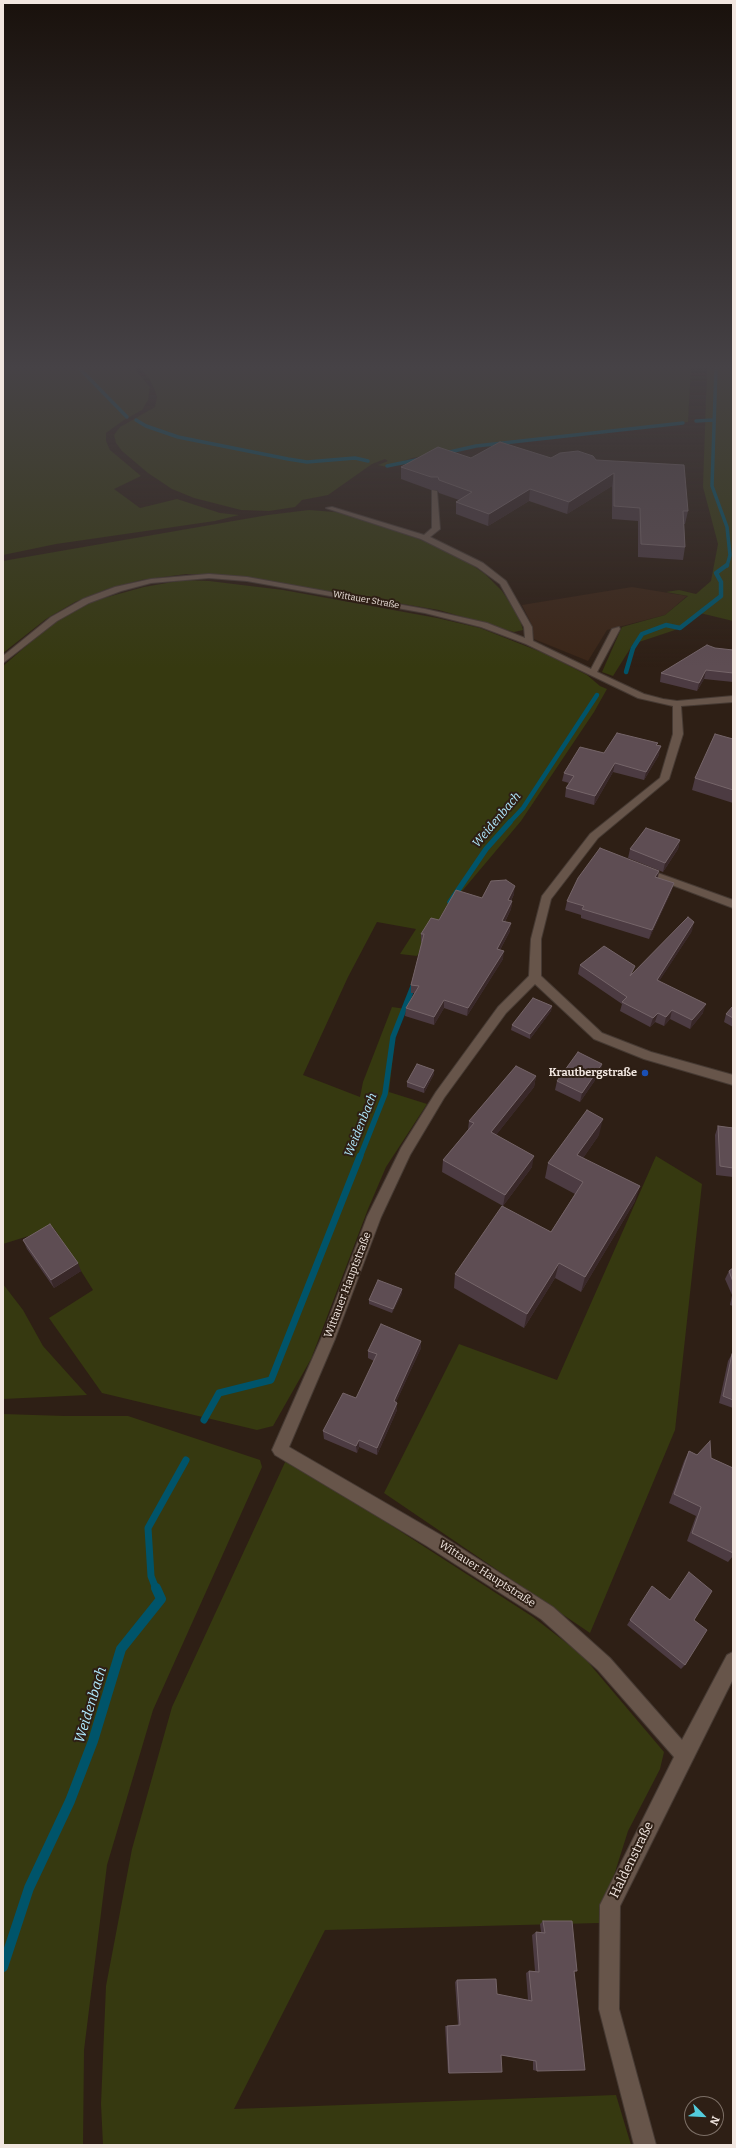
<!DOCTYPE html>
<html>
<head>
<meta charset="utf-8">
<style>
  body { margin:0 }
  #map { position:relative; width:736px; height:2148px; overflow:hidden; background:#2e1f15; font-family:Bitter,serif }
  canvas { display:block }
  .frame { position:absolute; inset:0; border:4px solid #f1e6e0; pointer-events:none }
  .north { position:absolute; left:684px; top:2096px; width:40px; height:40px; box-sizing:border-box; background:#2e1f15; border:1px solid #7c6f66; border-radius:50%; rotate:114deg; font-size:11px; font-weight:700; line-height:16px; text-align:center; color:#f1e6e0 }
  .north::after { content:''; display:block; margin:auto; width:14px; height:18px; background:#53cbdc; clip-path:polygon(50% 0,100% 100%,50% 72%,0 100%) }
</style>
</head>
<body>
<div id="map">
<canvas width="736" height="2148"></canvas>
<div class="frame"></div>
<div class="north">N</div>
</div>
<script>
const ctx = document.querySelector('canvas').getContext('2d');
ctx.lineJoin = 'round';
function fillPath(path, color) {
  ctx.fillStyle = color;
  ctx.fill(path, 'evenodd');
}
function toPath(rows) {
  const path = new Path2D();
  for (const r of rows) {
    path.moveTo(r[0], r[1]);
    for (let i = 2; i < r.length; i += 2) path.lineTo(r[i], r[i + 1]);
  }
  return path;
}
function trace(path, color, width, dash) {
  ctx.strokeStyle = color;
  ctx.lineWidth = width;
  ctx.lineCap = dash ? 'butt' : 'round';
  ctx.setLineDash(dash || []);
  ctx.stroke(path);
}
function label(font, color, halo, rows, align = 'center') {
  ctx.font = font + ' Bitter,serif';
  ctx.lineWidth = 4;
  ctx.setLineDash([]);
  ctx.textBaseline = 'middle';
  ctx.strokeStyle = halo;
  ctx.fillStyle = color;
  for (const [text, x, y, turn = 0] of rows) {
    ctx.save();
    ctx.translate(x, y);
    ctx.rotate((+turn || 0) * Math.PI / 180);
    ctx.textAlign = isNaN(turn) ? turn : align;
    if (halo) ctx.strokeText(text, 0, 0);
    ctx.fillText(text, 0, 0);
    ctx.restore();
  }
}
fillPath(toPath([
  [632,587,687,596,665,615,607,630,588,661,534,639,532,625,522,605]
]), '#3b2618');
fillPath(toPath([
  [3,367,133,367,150,387,148,400,142,410,124,420,106,433,106,441,110,450,141,476,114,489,140,508,177,499,220,513,239,515,215,521,56,544,3,555],
  [139,367,691,367,688,422,471,447,412,458,387,467,378,465,388,461,385,459,372,464,328,495,302,500,295,507,269,511,241,510,194,498,172,489,148,473,122,451,116,443,114,435,120,427,155,407,157,397,155,391,149,378],
  [707,367,733,367,733,621,700,613,681,628,633,644,613,676,602,672,622,627,665,615,688,596,666,592,679,590,696,594,711,581,718,544,703,487],
  [309,510,347,513,419,539,460,557,485,574,502,591,519,616,523,630,514,632,439,610,403,604,217,575,186,574,141,580,107,589,75,602,46,619,3,653,3,561,268,515],
  [184,580,209,581,283,590,437,618,480,628,546,654,587,675,600,686,607,689,594,712,521,821,463,890,454,894,417,956,400,954,416,929,377,922,348,977,303,1075,360,1097,363,1082,392,1007,406,1009,395,1037,389,1092,427,1104,386,1167,368,1209,311,1359,273,1426,257,1430,102,1393,49,1318,93,1290,54,1228,3,1244,3,666,62,615,86,603,144,587],
  [656,1156,702,1184,675,1430,590,1633,384,1493,459,1344,557,1380],
  [3,1284,23,1310,43,1346,87,1395,3,1399],
  [3,1414,65,1416,128,1416,260,1460,262,1467,153,1710,107,1865,84,2050,83,2145,3,2145],
  [287,1458,533,1617,582,1655,664,1752,660,1769,628,1831,599,1923,325,1930,234,2109,616,2095,631,2145,103,2145,101,2104,106,1986,132,1849,172,1707]
]), '#363910');
trace(toPath([
  [78,367,127,417],
  [716,367,712,486,727,527,730,555,727,566],
  [136,420,146,426,178,437,288,459,307,462,355,458,368,461],
  [696,421,713,420],
  [445,453,476,446,683,423],
  [387,466,421,459]
]), '#00546a', 3.5);
trace(toPath([
  [626,672,633,648,642,634,666,625,680,628,721,596,721,582,716,573,727,565],
  [509,823,523,808,597,695]
]), '#00546a', 4.5);
trace(toPath([
  [450,902,486,849,510,822],
  [360,1157,385,1094,393,1037,414,984]
]), '#00546a', 5.5);
trace(toPath([
  [204,1420,219,1393,271,1380,360,1156],
  [156,1589,151,1576,148,1528,186,1460]
]), '#00546a', 7);
trace(toPath([
  [3,1967,29,1888,70,1801,93,1741,121,1649,161,1599,156,1588]
]), '#00546a', 10);
const minor = toPath([
  [432,490,437,491,440,529,430,537,483,563,506,581,532,627,533,641,591,669,612,629,619,627,620,629,597,672,644,694,663,699,677,701,733,696,733,702,681,706,683,734,669,779,598,838,551,899,541,939,541,976,602,1033,651,1052,733,1075,733,1085,644,1059,594,1039,535,984,506,1013,444,1098,410,1155,381,1217,335,1339,289,1447,439,1534,553,1607,610,1658,682,1740,727,1655,733,1652,733,1679,620,1906,619,2009,656,2145,634,2145,599,2009,600,1905,674,1757,598,1670,541,1619,427,1546,275,1455,272,1450,321,1339,367,1217,401,1148,436,1092,498,1007,529,976,531,939,542,896,590,834,660,778,673,734,673,706,638,698,526,644,481,627,425,613,247,581,209,578,151,583,121,591,89,603,57,621,3,663,3,656,51,617,83,599,115,587,151,579,209,574,247,577,425,609,487,623,525,638,524,627,500,584,477,567,421,539,326,508,332,507,424,535,432,528,432,490],
  [644,868,733,900,733,908,640,873,639,871,644,868]
]);
trace(minor, '#463a33', 2);
fillPath(minor, '#67554a');
fillPath(toPath([
  [471,458,551,458,596,460,688,511,685,524,684,524,685,547,683,560,638,557,638,521,612,519,612,486,567,514,529,501,488,526,456,514,456,502,459,500,439,493,437,490,431,490,401,479,401,467],
  [715,648,733,650,733,682,704,679,697,691,660,682,661,673],
  [733,739,733,803,692,790,695,778],
  [657,745,659,755,644,780,613,772,594,805,565,797,566,788,569,783,562,781,564,773,604,753],
  [680,840,678,849,663,872,628,858,630,849],
  [659,871,658,878,674,883,671,892,649,939,581,918,581,915,565,910,567,901],
  [514,894,511,901,512,901,511,909,505,922,510,931,500,950,503,959,467,1016,444,1008,434,1025,405,1016,406,1008,415,993,411,993,411,985,422,942,421,942,421,934,439,920],
  [692,931,659,981,703,1013,690,1029,670,1019,664,1026,655,1022,650,1027,620,1011,622,1004,578,974,580,965,633,973],
  [552,1006,551,1011,530,1039,511,1030,512,1025],
  [733,1006,733,1027,724,1022,726,1014],
  [602,1064,600,1073,580,1102,555,1090,557,1081],
  [434,1074,424,1093,407,1087,407,1082],
  [536,1076,534,1087,496,1135,532,1167,503,1206,442,1172,443,1160,468,1130,469,1121],
  [718,1126,733,1128,733,1177,716,1175,715,1135],
  [599,1135,583,1158,635,1201,581,1292,555,1278,524,1328,454,1288,455,1274,551,1232,575,1194,545,1178,548,1163],
  [23,1240,81,1271,54,1288,27,1249],
  [733,1268,733,1306,730,1305,732,1295,725,1279,729,1271],
  [402,1293,392,1313,369,1304,369,1300],
  [421,1348,396,1402,397,1410,377,1455,359,1447,357,1453,324,1439,323,1431,356,1398,374,1361,368,1358,368,1351],
  [732,1354,733,1354,733,1408,719,1403,728,1361],
  [689,1451,697,1455,711,1458,733,1468,733,1556,728,1562,687,1541,696,1516,669,1503,684,1461],
  [652,1586,694,1620,685,1665,681,1669,627,1625],
  [543,1921,577,1971,574,1972,537,2071,533,2070,533,2061,501,2055,449,2073,448,2073,445,2026,458,2025,455,1982,457,1980,497,1994,528,2000,526,1973,529,1971,535,1971,532,1935,536,1932,541,1932,540,1924]
]), '#4c3b42');
fillPath(toPath([
  [614,473,612,486,567,514,569,502],
  [530,489,529,501,488,526,489,514],
  [706,670,704,679,697,691,699,683],
  [661,746,659,755,644,780,646,772],
  [615,763,613,772,594,805,595,796],
  [680,840,678,849,663,872,665,863],
  [659,871,657,880,655,877],
  [674,883,671,892,649,939,652,930],
  [515,886,514,894,507,908,508,900],
  [512,901,511,909,501,929,502,921],
  [694,922,692,931,654,989,657,980],
  [511,923,510,931,496,957,497,949],
  [504,951,503,959,467,1016,468,1008],
  [444,1000,444,1008,434,1025,434,1017],
  [706,1004,703,1013,690,1029,692,1020],
  [552,1006,551,1011,530,1039,530,1034],
  [672,1010,670,1019,664,1026,666,1017],
  [658,1013,655,1022,650,1027,653,1018],
  [602,1064,600,1073,580,1102,582,1093],
  [434,1070,434,1074,424,1093,424,1088],
  [536,1076,534,1087,489,1144,491,1132],
  [603,1119,599,1135,574,1171,577,1155],
  [534,1156,532,1167,503,1206,505,1195],
  [640,1186,635,1201,581,1292,585,1277],
  [78,1263,81,1271,54,1288,51,1280],
  [559,1263,555,1278,524,1328,527,1314],
  [402,1289,402,1293,392,1313,393,1309],
  [421,1341,421,1348,393,1409,394,1401],
  [397,1403,397,1410,377,1455,377,1448],
  [359,1440,359,1447,357,1453,356,1446]
]), '#392829');
const building = toPath([
  [500,442,551,458,560,453,578,451,593,456,596,460,684,465,688,511,683,511,685,547,641,544,640,508,614,506,614,473,569,502,530,489,489,514,456,502,472,492,439,480,438,477,431,477,401,467,438,447,471,458,500,442],
  [707,645,715,648,733,650,733,673,706,670,699,683,661,673,707,645],
  [617,733,658,743,656,745,661,746,646,772,615,763,595,796,566,788,574,776,564,773,580,747,604,753,617,733],
  [715,734,733,739,733,790,695,778,715,734],
  [646,828,680,840,665,863,630,849,646,828],
  [600,848,659,871,655,877,674,883,652,930,582,909,584,906,567,901,578,878,600,848],
  [506,880,515,886,508,900,512,901,502,921,511,923,497,949,504,951,468,1008,444,1000,434,1017,406,1008,419,986,411,985,424,934,421,934,431,918,439,920,456,890,482,898,491,881,506,880],
  [688,917,694,922,657,980,706,1004,692,1020,672,1010,666,1017,658,1013,653,1018,622,1002,627,997,580,965,604,946,635,966,630,976,688,917],
  [533,998,552,1006,530,1034,512,1025,533,998],
  [733,1006,733,1018,726,1014,733,1006],
  [578,1052,602,1064,582,1093,557,1081,578,1052],
  [417,1064,434,1070,424,1088,407,1082,417,1064],
  [516,1066,536,1076,491,1132,534,1156,505,1195,443,1160,474,1123,469,1121,516,1066],
  [587,1110,603,1119,577,1155,640,1186,585,1277,559,1263,527,1314,455,1274,502,1206,551,1232,583,1182,548,1163,587,1110],
  [718,1126,733,1128,733,1168,720,1166,718,1126],
  [50,1224,78,1263,51,1280,23,1240,50,1224],
  [733,1268,733,1282,729,1271,733,1268],
  [378,1280,402,1289,393,1309,369,1300,378,1280],
  [381,1324,421,1341,394,1401,397,1403,377,1448,359,1440,356,1446,323,1431,343,1393,356,1398,377,1354,368,1351,381,1324],
  [732,1354,733,1354,733,1400,723,1396,732,1354],
  [710,1441,711,1458,733,1468,733,1553,692,1533,701,1507,674,1494,689,1451,697,1455,710,1441],
  [689,1572,712,1591,694,1620,707,1630,685,1665,630,1620,652,1586,670,1600,689,1572],
  [543,1921,572,1921,577,1971,574,1971,585,2070,537,2071,536,2061,501,2055,502,2072,449,2073,447,2026,460,2025,457,1980,496,1979,497,1994,532,2001,529,1971,539,1972,536,1932,545,1933,543,1921]
]);
fillPath(building, '#5e4d53');
trace(building, '#756569', 1);
const sky = ctx.createLinearGradient(0, 0, 0, 668);
sky.addColorStop(0, '#19110c');
sky.addColorStop(0.55, '#464246');
sky.addColorStop(1, '#46424600');
ctx.fillStyle = sky;
ctx.fillRect(0, 0, 736, 668);
for (const [x, y, r, color] of [
  [645,1073,4,"#1a4fb4"]
]) {
  const dot = new Path2D();
  dot.arc(x, y, r, 0, 2 * Math.PI);
  ctx.fillStyle = color;
  ctx.fill(dot);
  trace(dot, '#2e1f15', 1.5);
}
label('9px', '#f1e6e0', '#2e1f15', [
  ["Wittauer Straße",366,600,10]
]);
label('bold 11px', '#f1e6e0', '#2e1f15', [
  ["Krautbergstraße",637,1073]
], 'right');
label('11px', '#f1e6e0', '#2e1f15', [
  ["Wittauer Hauptstraße",348,1285,-69],
  ["Wittauer Hauptstraße",487,1574,33]
]);
label('italic 12px', '#b0e9fe', '#2e1f15', [
  ["Weidenbach",497,820,-50],
  ["Weidenbach",361,1125,-68]
]);
label('13px', '#f1e6e0', '#2e1f15', [
  ["Haldenstraße",632,1860,-64]
]);
label('italic 14px', '#b0e9fe', '#2e1f15', [
  ["Weidenbach",91,1705,-73]
]);
</script>
</body>
</html>
